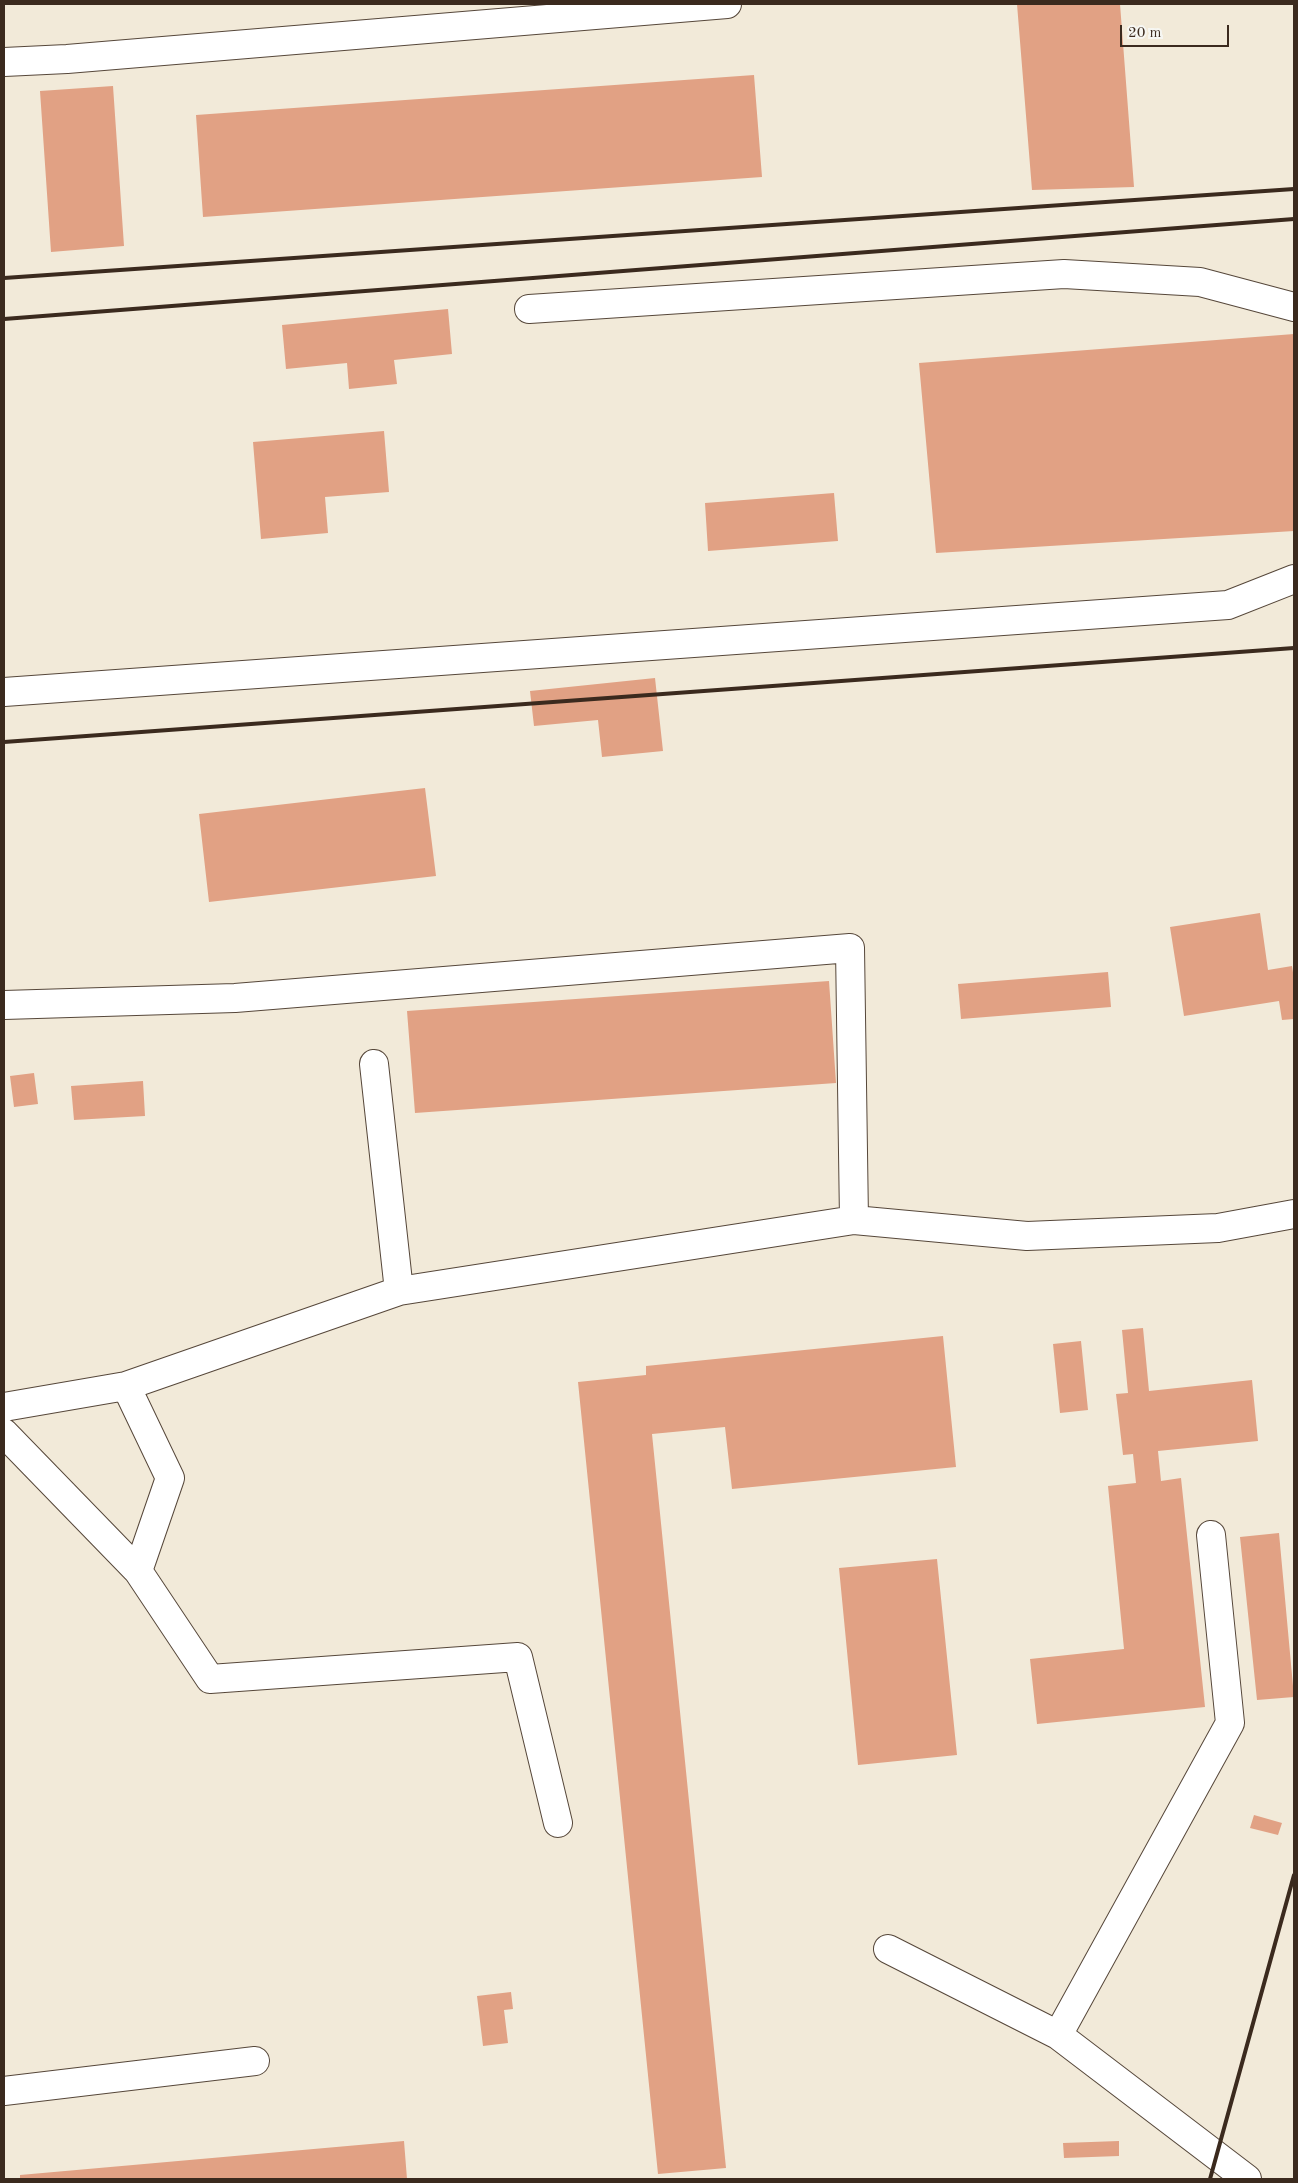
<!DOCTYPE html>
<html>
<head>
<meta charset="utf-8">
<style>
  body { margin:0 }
  #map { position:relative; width:1298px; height:2183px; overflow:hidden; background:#f2ead9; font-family:"Old Standard TT",serif }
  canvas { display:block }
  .frame { position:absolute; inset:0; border:5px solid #3b2a1e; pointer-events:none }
  .scale { position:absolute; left:1120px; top:25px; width:109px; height:22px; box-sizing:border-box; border:2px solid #3b2a1e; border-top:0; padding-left:6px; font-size:15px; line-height:18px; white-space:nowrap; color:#3b2a1e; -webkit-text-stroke:4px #f6f6f2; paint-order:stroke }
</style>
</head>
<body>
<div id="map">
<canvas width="1298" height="2183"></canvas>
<div class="frame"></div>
<div class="scale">20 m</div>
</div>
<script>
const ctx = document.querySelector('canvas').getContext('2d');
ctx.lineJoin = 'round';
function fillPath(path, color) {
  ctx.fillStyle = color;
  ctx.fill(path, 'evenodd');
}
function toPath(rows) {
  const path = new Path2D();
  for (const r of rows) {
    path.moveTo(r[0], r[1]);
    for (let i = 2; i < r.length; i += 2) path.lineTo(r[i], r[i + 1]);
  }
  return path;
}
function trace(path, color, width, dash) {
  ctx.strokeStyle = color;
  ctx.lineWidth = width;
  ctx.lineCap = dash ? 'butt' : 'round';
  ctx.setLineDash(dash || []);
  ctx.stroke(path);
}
fillPath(toPath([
  [1017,4,1120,4,1134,187,1032,190],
  [754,75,762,177,203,217,196,115],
  [113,86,124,246,51,252,40,91],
  [448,309,452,354,394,360,397,384,349,389,347,363,286,369,282,325],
  [1294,334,1294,531,936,553,919,363],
  [384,431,389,492,325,497,328,533,261,539,253,442],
  [834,493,838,541,708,551,705,503],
  [655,678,663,751,602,757,598,720,534,726,530,691],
  [425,788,436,876,209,902,199,814],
  [1260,913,1268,970,1292,966,1294,979,1294,1019,1282,1020,1279,1001,1184,1016,1170,927],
  [1108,972,1111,1007,961,1019,958,984],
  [829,981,836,1083,415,1113,407,1011],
  [34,1073,38,1104,14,1107,10,1076],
  [143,1081,145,1116,74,1120,71,1086],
  [1143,1328,1149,1391,1252,1380,1258,1441,1158,1451,1161,1481,1181,1478,1205,1707,1037,1724,1030,1659,1124,1649,1108,1486,1136,1483,1133,1454,1123,1455,1116,1394,1128,1393,1122,1330],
  [943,1336,956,1467,732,1489,725,1427,652,1434,726,2168,658,2174,578,1382,646,1375,646,1366],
  [1081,1341,1088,1410,1060,1413,1053,1344],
  [1279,1533,1294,1697,1257,1700,1240,1537],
  [937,1559,957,1755,858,1765,839,1568],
  [1254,1815,1282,1823,1278,1835,1250,1828],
  [511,1992,513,2009,504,2010,508,2043,483,2046,477,1996],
  [404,2141,407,2179,20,2179,20,2175],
  [1119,2141,1119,2156,1064,2158,1063,2143]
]), '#e1a184');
const minor = toPath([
  [4,62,67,59,727,4],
  [529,309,1064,274,1200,282,1294,307],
  [4,692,1228,605,1294,579],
  [4,1005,235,998,850,948,854,1220],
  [374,1064,399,1291],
  [126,1386,170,1478,138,1571],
  [4,1407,126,1386,399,1291,854,1220,1027,1236,1218,1228,1294,1214],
  [4,1433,138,1571,210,1679,518,1657,558,1823],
  [888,1949,1058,2035,1247,2179],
  [1058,2035,1230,1723,1211,1535],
  [4,2091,255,2061]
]);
trace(minor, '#56473a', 30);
trace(minor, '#fff', 28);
trace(toPath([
  [4,278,1294,189],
  [4,319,1294,219],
  [4,742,1294,648],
  [1210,2179,1294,1875]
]), '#3b2a1e', 4);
</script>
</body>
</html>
